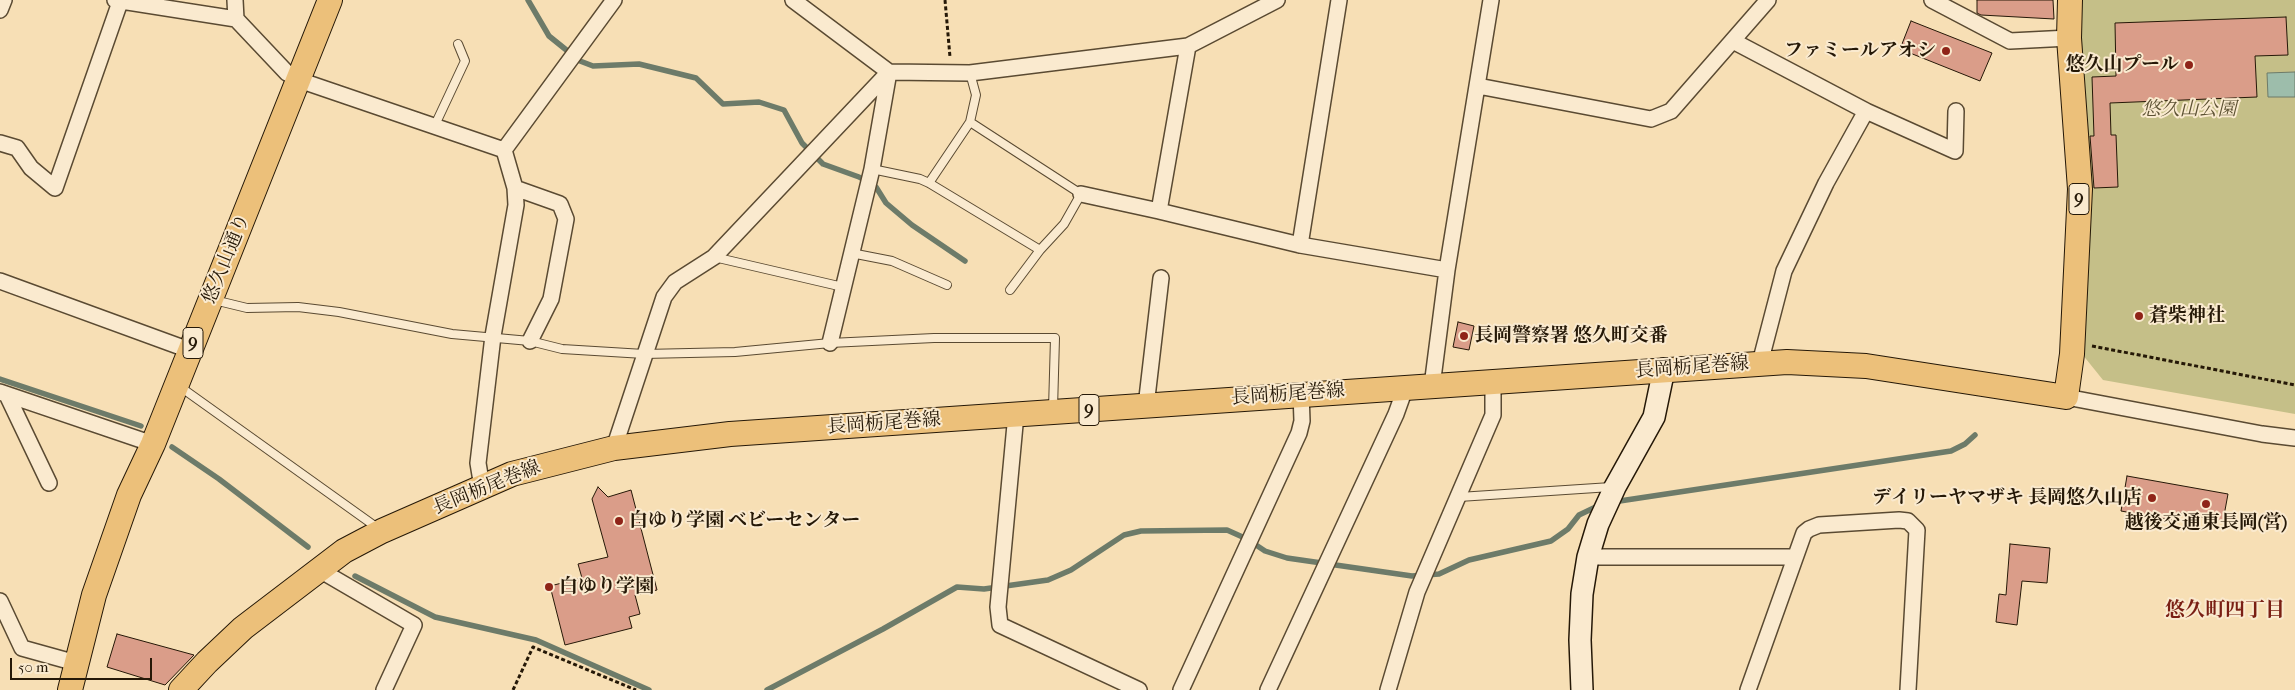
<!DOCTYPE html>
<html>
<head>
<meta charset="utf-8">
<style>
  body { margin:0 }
  #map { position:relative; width:2295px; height:690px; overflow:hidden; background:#f7dfb5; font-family:"IM FELL French Canon",serif }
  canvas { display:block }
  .scale { position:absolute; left:10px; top:658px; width:142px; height:22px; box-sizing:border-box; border:2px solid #251807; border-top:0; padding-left:6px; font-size:15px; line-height:18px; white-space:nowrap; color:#251807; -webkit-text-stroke:4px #faeacf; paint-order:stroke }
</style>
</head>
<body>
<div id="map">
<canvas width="2295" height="690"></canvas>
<div class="scale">50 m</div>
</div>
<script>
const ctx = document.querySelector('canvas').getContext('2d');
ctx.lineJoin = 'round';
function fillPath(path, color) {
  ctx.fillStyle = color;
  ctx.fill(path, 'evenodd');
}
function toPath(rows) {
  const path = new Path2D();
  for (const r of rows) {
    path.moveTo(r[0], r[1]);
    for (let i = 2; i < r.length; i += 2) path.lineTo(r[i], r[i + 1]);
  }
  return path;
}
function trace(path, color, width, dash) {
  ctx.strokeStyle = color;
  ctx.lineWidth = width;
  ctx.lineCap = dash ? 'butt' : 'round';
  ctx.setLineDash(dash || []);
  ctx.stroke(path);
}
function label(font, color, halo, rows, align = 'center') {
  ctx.font = font + ' "IM FELL French Canon","Noto Serif JP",serif';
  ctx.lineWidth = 4;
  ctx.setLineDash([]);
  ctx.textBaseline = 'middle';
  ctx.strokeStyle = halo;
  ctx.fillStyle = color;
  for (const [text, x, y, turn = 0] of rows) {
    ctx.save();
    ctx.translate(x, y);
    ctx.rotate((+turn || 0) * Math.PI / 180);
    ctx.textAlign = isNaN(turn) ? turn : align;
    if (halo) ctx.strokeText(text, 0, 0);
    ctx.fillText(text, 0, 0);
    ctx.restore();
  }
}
fillPath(toPath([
  [2078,0,2295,0,2295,414,2103,380,2078,349]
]), '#c5bf88');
const water = toPath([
  [2295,72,2295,97,2268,97,2267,73,2295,72]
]);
fillPath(water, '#9dbdab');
trace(water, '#6d7b69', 1);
trace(toPath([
  [528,0,549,36,580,61,593,66,639,64,696,78,723,104,759,102,784,110,802,143,823,164,859,177,876,187,886,203,912,225,965,261],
  [0,379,141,426],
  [172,447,219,479,308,547],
  [1613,502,1951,451,1965,444,1975,435],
  [355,576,435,617,536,640,649,690],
  [767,690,883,629,957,587,984,589,1048,580,1071,570,1124,535,1141,531,1227,530,1247,539,1265,551,1287,558,1412,576,1439,574,1469,560,1551,541,1568,529,1579,515,1602,504]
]), '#6d7b69', 5.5);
const building = toPath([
  [1977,0,2053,0,2054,19,1981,15,1977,13,1977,0],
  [2286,17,2288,55,2255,56,2257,97,2110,103,2111,135,2116,135,2118,187,2094,188,2090,136,2094,136,2092,77,2116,76,2115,23,2286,17],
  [1911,21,1992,53,1980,81,1900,49,1911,21],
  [1458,322,1474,326,1469,350,1453,347,1458,322],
  [2127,476,2228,494,2223,521,2179,513,2178,521,2121,511,2127,476],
  [598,487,608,497,631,490,657,590,635,595,640,614,629,617,632,628,565,645,550,586,582,578,578,564,608,557,592,499,598,487],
  [2010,544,2050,548,2047,583,2022,581,2017,625,1996,622,1999,594,2006,595,2010,544],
  [117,634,194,655,165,685,107,667,117,634]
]);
fillPath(building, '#da9d89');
trace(building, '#251807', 1);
const lane = toPath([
  [970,122,976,95,970,73],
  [435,125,465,61,458,44],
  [872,169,920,179,929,183,1040,250],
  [929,183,970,122,1081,194,1064,224,1040,250,1010,290],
  [851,253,892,261,947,285],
  [714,257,843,287],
  [214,300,247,308,298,307,339,312,452,334,530,341,562,349,644,354,735,352,830,343,934,338,1055,338,1053,409],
  [179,386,379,529],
  [1459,497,1611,487]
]);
const street = toPath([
  [115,0,236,19],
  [235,0,236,19,287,73,299,80,504,150],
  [793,0,889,72,872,169,830,343],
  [1932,0,2010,41,2069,38],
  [0,10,4,0],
  [1733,41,1866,111,1826,183,1784,271,1760,363],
  [1188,46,1159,211,1300,245,1447,270],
  [1478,86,1651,119,1671,111,1768,0],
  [1866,111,1955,151,1956,111],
  [0,143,17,148,31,168,55,188,120,2],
  [504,150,614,0],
  [515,188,560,204,566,219,551,299,530,341],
  [1081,194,1159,211],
  [1300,245,1339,0],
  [0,281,189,350],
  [1432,386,1447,270,1491,0],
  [0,392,153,444],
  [7,395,49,483],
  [2066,397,2262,434,2295,438],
  [1146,406,1161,278],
  [1016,414,998,607,1000,625,1139,690],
  [614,448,664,297,675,282,714,257,889,72,970,73,1188,46,1277,0],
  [482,487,478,463,493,336,516,205,515,188,504,150],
  [1588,557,1794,557],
  [318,569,414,625,384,690],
  [0,601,22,648,76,663],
  [1181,690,1299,433,1302,421,1301,393],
  [1268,690,1396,414,1406,386],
  [1388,690,1417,592,1493,415,1493,381],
  [1748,690,1804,533,1809,529,1819,525,1899,520,1908,521,1917,530,1908,690]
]);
const secondary = toPath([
  [1582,690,1580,640,1582,594,1588,557,1598,524,1615,487,1654,417,1664,369]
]);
const primary = toPath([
  [70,690,94,595,129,495,153,444,330,0],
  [181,690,207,662,243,628,344,551,382,531,512,474,614,448,730,434,1787,362,1866,366,2066,397,2072,354,2080,189,2069,38,2070,0]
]);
trace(lane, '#5a4a32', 10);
trace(street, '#5a4a32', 18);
trace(secondary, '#251807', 24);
trace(primary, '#251807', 26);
trace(toPath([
  [945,0,950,57],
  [2092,346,2295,385],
  [513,690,533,647,636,690]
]), '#251807', 3, [4, 2.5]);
trace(lane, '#faeacf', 8);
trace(street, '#faeacf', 15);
trace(secondary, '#faeacf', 21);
trace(primary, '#ecc07a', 24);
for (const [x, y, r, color] of [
  [1946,51,5,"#8f2418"],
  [2189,65,5,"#8f2418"],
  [2139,316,5,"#8f2418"],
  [1464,336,5,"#8f2418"],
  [2152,498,5,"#8f2418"],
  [2206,504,5,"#8f2418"],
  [619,521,5,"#8f2418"],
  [549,587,5,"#8f2418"]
]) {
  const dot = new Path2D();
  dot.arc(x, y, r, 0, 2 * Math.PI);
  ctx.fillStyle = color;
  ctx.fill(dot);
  trace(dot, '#faeacf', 2);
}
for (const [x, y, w] of [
  [2079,199,20],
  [193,343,20],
  [1089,410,20]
]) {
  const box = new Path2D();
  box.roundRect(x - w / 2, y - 15.5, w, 31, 4);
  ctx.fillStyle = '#faeacf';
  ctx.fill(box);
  trace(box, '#251807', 1);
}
label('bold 18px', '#251807', null, [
  ["9",2079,199],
  ["9",193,343],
  ["9",1089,410]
]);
label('bold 19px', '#251807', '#faeacf', [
  ["ファミールアオシ",1936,51,"right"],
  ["悠久山プール",2179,65,"right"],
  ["蒼柴神社",2149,316],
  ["長岡警察署 悠久町交番",1474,336],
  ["デイリーヤマザキ 長岡悠久山店",2142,498,"right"],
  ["白ゆり学園 ベビーセンター",629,521],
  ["越後交通東長岡(営)",2206,523,"center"],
  ["白ゆり学園",559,587]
], 'left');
label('italic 19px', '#5d5234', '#faeacf', [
  ["悠久山公園",2189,110]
]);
label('19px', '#251807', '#faeacf', [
  ["悠久山通り",227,259,-68],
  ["長岡栃尾巻線",1692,368,-4],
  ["長岡栃尾巻線",1288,395,-4],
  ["長岡栃尾巻線",884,424,-4],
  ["長岡栃尾巻線",487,488,-22]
]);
label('bold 20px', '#7a1f14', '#faeacf', [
  ["悠久町四丁目",2225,611]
]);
</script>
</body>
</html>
